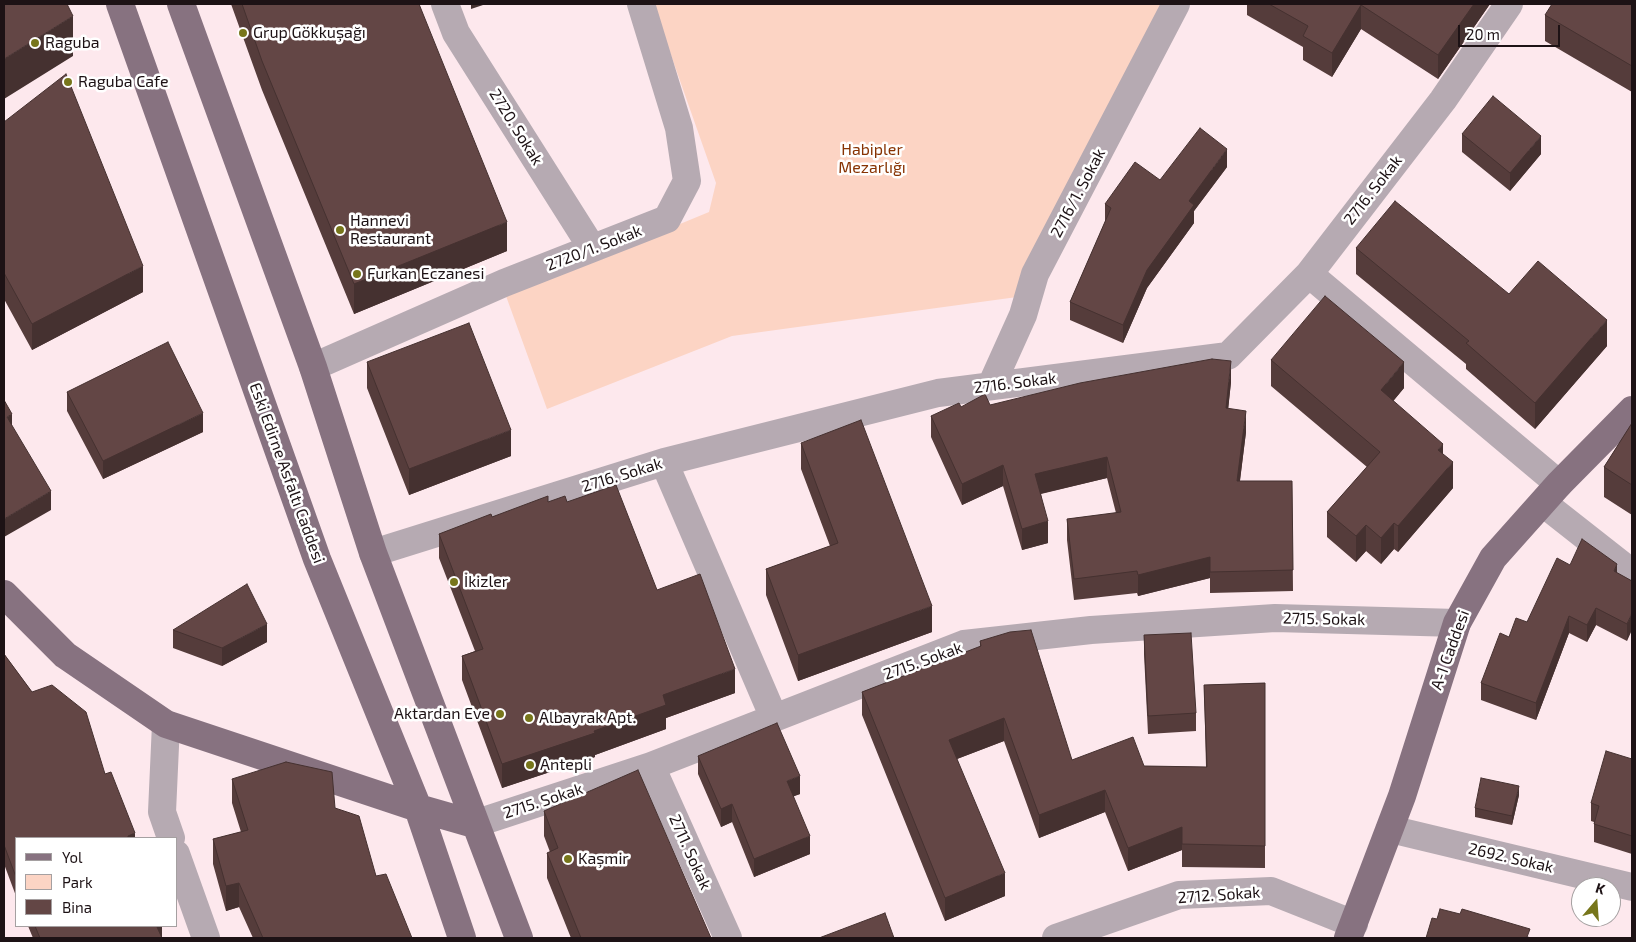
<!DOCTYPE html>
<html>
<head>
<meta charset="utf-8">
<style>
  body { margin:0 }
  #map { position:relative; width:1636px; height:942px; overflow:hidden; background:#fde8ed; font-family:"Exo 2",sans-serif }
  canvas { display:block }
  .frame { position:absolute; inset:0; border:5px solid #1d1215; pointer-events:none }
  .legend { position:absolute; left:15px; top:837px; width:162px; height:90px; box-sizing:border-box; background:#fff; border:1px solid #a5a0a1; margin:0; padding:6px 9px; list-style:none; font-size:15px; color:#1d1215 }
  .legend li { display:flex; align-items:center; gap:10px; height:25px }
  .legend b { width:25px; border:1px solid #a5a0a1 }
  .north { position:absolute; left:1571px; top:877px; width:50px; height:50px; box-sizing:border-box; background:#fff; border:1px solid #a5a0a1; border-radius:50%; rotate:18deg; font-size:14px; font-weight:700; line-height:20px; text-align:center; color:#1d1215 }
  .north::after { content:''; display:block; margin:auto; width:18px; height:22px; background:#77761b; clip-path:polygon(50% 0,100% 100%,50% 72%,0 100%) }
  .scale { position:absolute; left:1458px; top:25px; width:102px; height:22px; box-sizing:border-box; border:2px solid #1d1215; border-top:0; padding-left:6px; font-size:15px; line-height:18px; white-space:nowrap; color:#1d1215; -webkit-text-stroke:4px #fff; paint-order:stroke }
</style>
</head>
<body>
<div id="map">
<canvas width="1636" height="942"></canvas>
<div class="frame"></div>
<ul class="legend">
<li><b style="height:6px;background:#877280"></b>Yol</li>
<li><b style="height:14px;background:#fcd4c4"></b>Park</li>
<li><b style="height:14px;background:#634645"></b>Bina</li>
</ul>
<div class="north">K</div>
<div class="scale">20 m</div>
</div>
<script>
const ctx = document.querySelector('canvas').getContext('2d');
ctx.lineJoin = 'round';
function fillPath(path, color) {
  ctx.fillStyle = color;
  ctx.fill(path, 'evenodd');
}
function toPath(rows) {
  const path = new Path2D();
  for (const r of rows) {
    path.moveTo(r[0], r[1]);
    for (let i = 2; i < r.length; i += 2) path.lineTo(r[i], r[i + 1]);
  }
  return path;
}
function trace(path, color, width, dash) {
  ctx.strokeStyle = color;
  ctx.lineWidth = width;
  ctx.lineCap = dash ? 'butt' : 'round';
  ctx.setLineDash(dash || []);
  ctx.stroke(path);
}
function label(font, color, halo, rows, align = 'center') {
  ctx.font = font + ' "Exo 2",sans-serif';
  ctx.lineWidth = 5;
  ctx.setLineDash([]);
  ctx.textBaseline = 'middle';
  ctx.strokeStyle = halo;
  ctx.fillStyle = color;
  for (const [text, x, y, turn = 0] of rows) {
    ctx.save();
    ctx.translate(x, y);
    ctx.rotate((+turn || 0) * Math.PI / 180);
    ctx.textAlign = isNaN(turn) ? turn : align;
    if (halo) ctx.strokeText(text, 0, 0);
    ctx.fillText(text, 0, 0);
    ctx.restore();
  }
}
fillPath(toPath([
  [653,4,1165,4,1017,297,732,336,547,409,506,296,709,212,716,183]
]), '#fcd4c4');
trace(toPath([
  [445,4,456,33,592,248],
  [1309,274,1559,484],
  [313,367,504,283,667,219,687,181,679,128,641,4],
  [991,386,1023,315,1035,274,1176,4],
  [664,462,774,718],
  [1543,503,1632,573],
  [373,553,664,462,938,393,1228,356,1309,274,1443,100,1509,4],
  [166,724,162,812,171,838],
  [651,766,728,938],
  [474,824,651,766,964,644,1091,630,1275,618,1457,623],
  [1390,829,1632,887],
  [176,854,206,938],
  [1056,938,1179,895,1271,891,1354,924]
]), '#b6aab2', 28);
trace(toPath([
  [120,4,317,559,418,808,462,938],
  [181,4,313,367,373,553,519,938],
  [4,594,65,655,166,724,418,808,474,824],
  [1348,938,1402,796,1457,623,1493,558,1559,484,1632,410]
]), '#877280', 28);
fillPath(toPath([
  [231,4,419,4,507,251,354,314,262,90],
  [1247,4,1490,4,1438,79,1361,29,1332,77,1303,60,1303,47,1247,15],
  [1632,4,1632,92,1545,41,1545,15],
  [4,122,143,292,32,350,4,299],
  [1462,134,1541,154,1510,191,1462,152],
  [1227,167,1194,211,1194,223,1147,288,1123,343,1070,320,1070,302,1105,222,1105,204,1160,180],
  [1356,248,1509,294,1607,346,1535,429,1466,369,1466,364,1356,274],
  [1271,360,1404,388,1393,401,1443,454,1453,488,1398,552,1394,549,1381,564,1366,551,1356,562,1327,537,1327,512,1367,467,1271,386],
  [367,362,511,456,409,495,367,388],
  [1231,382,1228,409,1246,432,1240,481,1292,481,1293,591,1210,593,1210,578,1138,596,1137,593,1074,600,1067,540,1067,519,1116,513,1107,478,1041,494,1048,543,1022,550,1003,486,962,505,931,437,931,416,961,407,990,405],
  [67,392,203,432,103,479,67,411],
  [1632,423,1632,515,1604,497,1604,467],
  [801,443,932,632,798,681,766,595,766,569,830,546,801,469],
  [548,502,567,502,657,590,735,693,666,718,666,729,595,755,595,757,502,788,462,680,462,656,475,651,439,558,439,534,492,517],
  [1570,565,1617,573,1632,581,1627,641,1596,625,1587,642,1569,633,1536,720,1481,700,1481,683,1509,637,1527,622],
  [173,630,267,642,222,666,173,648],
  [1144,635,1196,713,1196,731,1148,734,1144,654],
  [980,641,1072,760,1144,766,1206,767,1204,685,1265,683,1265,868,1182,867,1182,850,1128,871,1105,812,1039,838,1004,741,957,759,1005,896,945,921,862,715,862,692,980,647],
  [4,654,32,692,105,774,135,838,16,838,16,896,4,864],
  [698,756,800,794,793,796,810,854,754,877,732,822,721,827,698,774],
  [1632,759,1632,854,1594,842,1594,822,1591,821,1591,803],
  [232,779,335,808,376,876,412,938,253,938,239,907,226,911,213,864,213,839,241,832,232,803],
  [1519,795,1512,825,1475,817,1475,808],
  [544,811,711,938,571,938,547,878,547,853,550,852,544,836],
  [28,926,162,926,162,938,33,938]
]), '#553c3b');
fillPath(toPath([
  [471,4,486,4,471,9],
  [1474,4,1490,4,1438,79,1438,55],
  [1361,5,1361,29,1332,77,1332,53],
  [73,16,73,56,4,99,4,59],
  [1541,136,1541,154,1510,191,1510,173],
  [1227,149,1227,167,1194,211,1194,223,1147,288,1123,343,1123,325,1147,270,1189,201],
  [507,222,507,251,354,314,354,284],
  [143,266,143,292,32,350,32,324],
  [1607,320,1607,346,1535,429,1535,403],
  [1231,361,1231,382,1226,430,1226,408],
  [1404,362,1404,388,1381,416,1381,390],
  [1246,411,1246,432,1237,503,1237,481],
  [203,413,203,432,103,479,103,461],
  [12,414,12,432,7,417],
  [511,430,511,456,409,495,409,469],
  [1443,444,1443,470,1438,450],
  [1107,457,1107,478,1035,495,1035,474],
  [1453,462,1453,488,1398,552,1398,526],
  [1003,465,1003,486,962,505,962,484],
  [51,491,51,510,4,537,4,519],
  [1048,521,1048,543,1022,550,1022,529],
  [1394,523,1394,549,1381,564,1381,538],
  [1366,525,1366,551,1356,562,1356,536],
  [1210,557,1210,578,1138,596,1138,575],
  [1617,564,1617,581,1614,571],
  [932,606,932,632,798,681,798,655],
  [1596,608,1596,625,1587,642,1587,625],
  [1632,613,1632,630,1627,641,1627,624],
  [1569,616,1569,633,1536,720,1536,703],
  [267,624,267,642,222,666,222,648],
  [735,669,735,693,666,718,666,729,595,755,595,757,502,788,502,764,594,731,663,695],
  [1004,718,1004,741,949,762,949,740],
  [800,776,800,794,787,799,787,781],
  [1519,786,1519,795,1512,825,1512,816],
  [1105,790,1105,812,1039,838,1039,815],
  [732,804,732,822,721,827,721,809],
  [1182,827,1182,850,1128,871,1128,848],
  [135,833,135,838,128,838,128,836],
  [810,836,810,854,754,877,754,859],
  [1005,873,1005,896,945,921,945,898],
  [239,883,239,907,226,911,226,886],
  [161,926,162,926,162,938,157,927]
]), '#453130');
const building = toPath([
  [4,4,67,4,73,16,4,59,4,4],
  [242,4,419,4,507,222,354,284,262,61,242,4],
  [1269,4,1474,4,1438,55,1361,5,1332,53,1303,36,1308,26,1269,4],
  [1552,4,1632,4,1632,66,1545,15,1552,4],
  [66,74,143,266,32,324,4,273,4,122,66,74],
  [1493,96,1541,136,1510,173,1462,134,1493,96],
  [1200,128,1227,149,1189,201,1194,205,1147,270,1123,325,1070,302,1111,208,1105,204,1135,162,1160,180,1200,128],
  [1395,201,1509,294,1538,261,1607,320,1535,403,1466,343,1469,341,1356,248,1395,201],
  [1325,296,1404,362,1381,390,1443,444,1438,450,1453,462,1398,526,1394,523,1381,538,1366,525,1356,536,1327,512,1380,452,1271,360,1325,296],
  [469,323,511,430,409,469,367,362,469,323],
  [168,342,203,413,103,461,67,392,168,342],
  [1212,359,1231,361,1226,408,1246,411,1237,481,1292,481,1293,570,1210,572,1210,557,1138,575,1137,571,1074,579,1067,519,1121,512,1107,457,1035,474,1048,521,1022,529,1003,465,962,484,931,416,959,403,961,407,985,394,990,405,1080,383,1212,359],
  [4,400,12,414,7,417,51,491,4,519,4,400],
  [861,420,932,606,798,655,766,569,838,543,801,443,861,420],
  [1632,423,1632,485,1604,467,1632,423],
  [616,485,657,590,700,574,735,669,663,695,666,705,594,731,595,733,502,764,462,656,483,649,439,534,491,514,492,517,548,496,548,502,565,496,567,502,616,485],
  [1582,539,1617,564,1614,571,1632,581,1632,613,1627,624,1596,608,1587,625,1569,616,1536,703,1481,683,1500,633,1509,637,1516,618,1527,622,1557,558,1570,565,1582,539],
  [247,584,267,624,222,648,173,630,247,584],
  [1031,630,1072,760,1133,737,1144,766,1207,767,1204,685,1265,683,1265,846,1182,844,1182,827,1128,848,1105,790,1039,815,1004,718,949,740,1005,873,945,898,862,692,981,646,980,641,1010,632,1031,630],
  [1191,633,1196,713,1148,716,1144,635,1191,633],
  [4,654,32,692,52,685,86,712,105,774,111,772,135,833,128,836,128,838,16,838,16,877,4,845,4,654],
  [777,723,800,776,787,781,810,836,754,859,732,804,721,809,698,756,777,723],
  [1606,751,1632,759,1632,836,1594,824,1599,806,1591,803,1606,751],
  [286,762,332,772,335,808,359,816,376,876,386,874,412,938,263,938,239,883,226,886,213,839,248,830,232,779,286,762],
  [638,770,711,938,581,938,547,853,558,848,544,811,638,770],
  [1481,778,1519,786,1512,816,1475,808,1481,778],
  [1440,909,1460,914,1462,909,1530,929,1527,937,1532,938,1426,938,1432,918,1437,919,1440,909],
  [885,913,894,938,819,938,885,913],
  [35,926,161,926,157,927,162,938,40,938,35,926]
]);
fillPath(building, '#634645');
trace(building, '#453130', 1);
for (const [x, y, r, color] of [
  [243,33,5,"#77761b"],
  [35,43,5,"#77761b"],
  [68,82,5,"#77761b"],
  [340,230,5,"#77761b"],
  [357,274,5,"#77761b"],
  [454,582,5,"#77761b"],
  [500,714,5,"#77761b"],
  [529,718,5,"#77761b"],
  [530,765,5,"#77761b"],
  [568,859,5,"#77761b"]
]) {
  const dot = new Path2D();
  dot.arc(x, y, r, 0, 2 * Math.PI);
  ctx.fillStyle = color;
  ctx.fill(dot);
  trace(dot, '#fff', 2);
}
label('16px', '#1d1215', '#fff', [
  ["Grup Gökkuşağı",253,33],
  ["Raguba",45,43],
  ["Raguba Cafe",78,82],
  ["Hannevi",350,221],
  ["Restaurant",350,239],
  ["Furkan Eczanesi",367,274],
  ["İkizler",464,582],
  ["Aktardan Eve",490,714,"right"],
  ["Albayrak Apt.",539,718],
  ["Antepli",540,765],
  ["Kaşmir",578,859]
], 'left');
label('16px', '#1d1215', '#fff', [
  ["2720. Sokak",516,127,58],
  ["2716. Sokak",1373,190,-52],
  ["2716/1. Sokak",1078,193,-62],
  ["2720/1. Sokak",594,248,-21],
  ["2716. Sokak",1015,383,-7],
  ["Eski Edirne Asfaltı Caddesi",287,473,70],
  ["2716. Sokak",622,475,-17],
  ["2715. Sokak",1324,619,1],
  ["A-1 Caddesi",1450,650,-70],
  ["2715. Sokak",923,661,-20],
  ["2715. Sokak",543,801,-18],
  ["2711. Sokak",690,852,66],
  ["2692. Sokak",1511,858,13],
  ["2712. Sokak",1219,895,-4]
]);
label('16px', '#873303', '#fff', [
  ["Habipler",872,150],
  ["Mezarlığı",872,168]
]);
</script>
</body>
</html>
